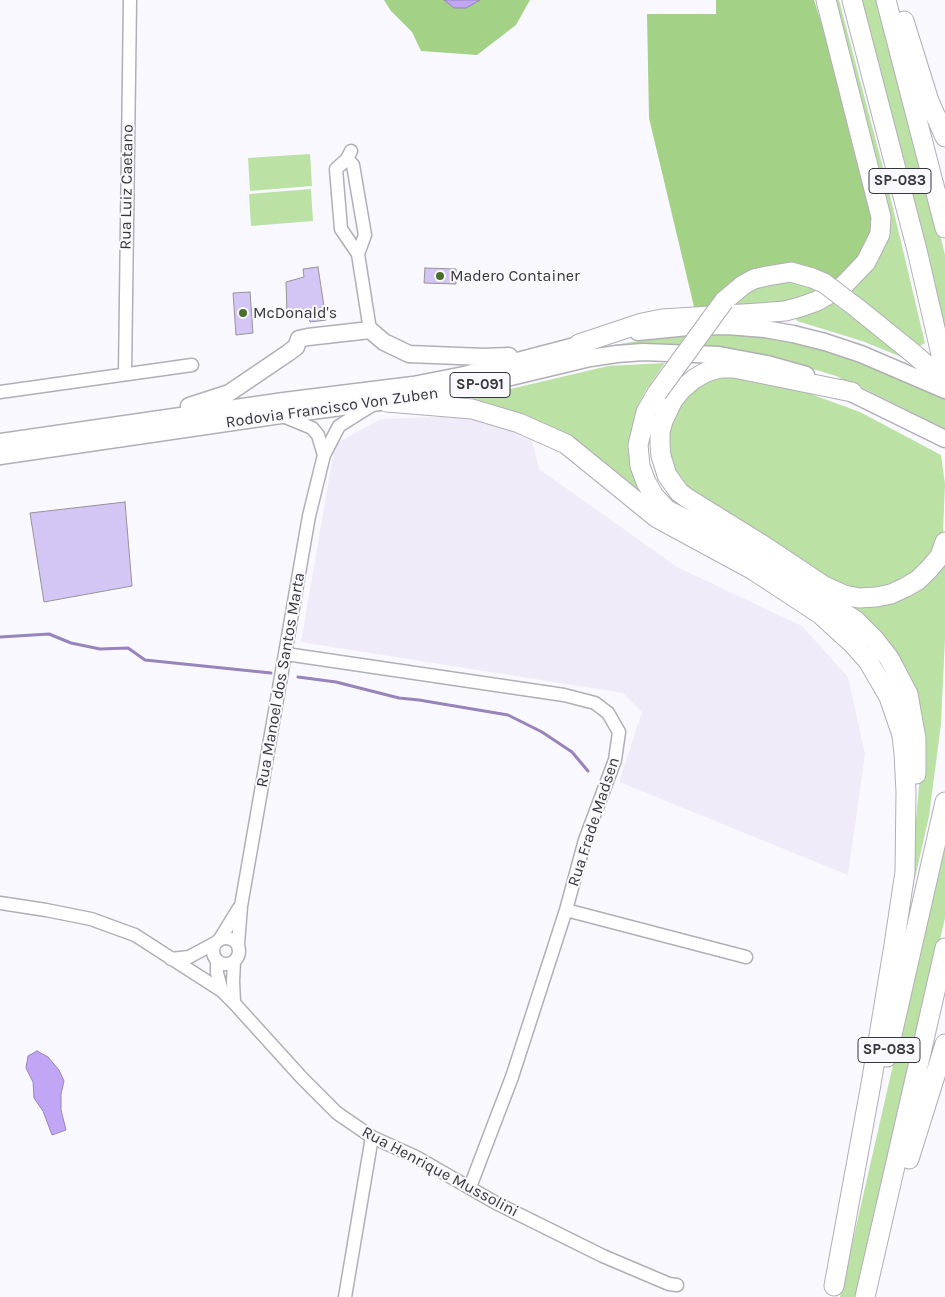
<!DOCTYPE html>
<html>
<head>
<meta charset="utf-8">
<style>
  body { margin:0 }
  canvas { display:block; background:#faf8ff }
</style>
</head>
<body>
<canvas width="945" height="1297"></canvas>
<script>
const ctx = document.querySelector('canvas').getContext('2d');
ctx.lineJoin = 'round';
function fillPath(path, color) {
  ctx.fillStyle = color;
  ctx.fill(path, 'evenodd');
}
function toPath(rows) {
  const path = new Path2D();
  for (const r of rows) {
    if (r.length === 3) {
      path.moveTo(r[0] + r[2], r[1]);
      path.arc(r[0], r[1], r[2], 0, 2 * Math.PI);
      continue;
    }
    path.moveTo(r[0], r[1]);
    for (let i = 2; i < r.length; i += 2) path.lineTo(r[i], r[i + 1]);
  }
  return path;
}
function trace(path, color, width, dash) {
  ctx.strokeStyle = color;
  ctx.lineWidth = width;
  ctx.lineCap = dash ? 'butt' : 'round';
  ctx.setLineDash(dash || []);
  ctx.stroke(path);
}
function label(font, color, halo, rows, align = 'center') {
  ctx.font = font + ' Karla,sans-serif';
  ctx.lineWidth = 4;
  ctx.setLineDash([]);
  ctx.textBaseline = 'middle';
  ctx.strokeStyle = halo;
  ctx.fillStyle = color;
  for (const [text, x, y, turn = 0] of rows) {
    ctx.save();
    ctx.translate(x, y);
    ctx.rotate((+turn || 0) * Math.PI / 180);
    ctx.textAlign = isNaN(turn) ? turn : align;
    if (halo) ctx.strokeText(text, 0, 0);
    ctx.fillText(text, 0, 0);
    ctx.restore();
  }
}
fillPath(toPath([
  [466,416,530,432,539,469,677,567,802,626,848,677,865,754,848,875,619,782,642,712,623,693,301,642,335,444,381,419]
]), '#efebf9');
fillPath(toPath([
  [831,0,839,0,887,183,925,343,916,348,849,291],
  [860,0,877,0,935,213,945,255,945,331],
  [310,154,312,186,250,191,248,158],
  [311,189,313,221,251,226,249,194],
  [791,281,811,287,818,293,805,299,730,310,739,299,757,287],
  [833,303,914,362,862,341,797,321,794,316],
  [721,334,762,336,809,346,862,362,932,392,945,399,945,429,859,386,836,376,780,359,730,350,615,348,614,345,675,335],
  [665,363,646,390,638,405,631,433,648,499,591,453,476,405,472,398,608,366],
  [727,374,786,385,860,412,941,455,945,484,943,532,937,548,928,561,899,584,865,591,841,586,686,490,667,456,671,417,693,386],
  [945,554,945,638,941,724,929,816,908,909,922,753,917,707,839,601,871,603],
  [945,837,945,918,922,1019,859,1297,840,1297]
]), '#bbe1a4');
fillPath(toPath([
  [384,0,530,0,516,25,477,55,421,51,412,32,391,11],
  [716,0,814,0,857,134,873,227,864,254,836,282,789,268,704,311,695,311,649,118,647,14,716,14]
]), '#a3d186');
const water = toPath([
  [444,0,480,0,466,8,454,8,444,0],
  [37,1051,48,1057,59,1070,64,1081,61,1094,61,1110,66,1130,52,1135,43,1111,34,1098,33,1082,26,1068,28,1056,37,1051]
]);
fillPath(water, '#c0a6f4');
trace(water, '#9784bc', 1);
trace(toPath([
  [0,637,49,634,71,643,100,649,128,648,145,660,271,673],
  [298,677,336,682,399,698,419,700,508,715,542,732,572,752,588,771]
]), '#9784bc', 3);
const building = toPath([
  [318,267,326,320,310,322,308,313,287,316,286,282,304,277,303,269,318,267],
  [425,268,456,269,456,284,424,283,425,268],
  [250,292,253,333,236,335,233,293,250,292],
  [125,502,132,586,44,602,30,513,125,502]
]);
fillPath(building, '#d3c5f4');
trace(building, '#959399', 1);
const minor = toPath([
  [351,151,347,159,336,169,341,229,358,254,370,330],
  [347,159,353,165,365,235,358,254],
  [125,374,130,0],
  [0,392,192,365],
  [283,416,312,428,318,435,324,455],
  [286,654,564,695,595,703,608,713,619,732,615,760,585,840,566,910,512,1077,470,1187],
  [0,903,46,910,91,919,135,935,222,991,234,1003,302,1078,337,1113,372,1137,416,1157,496,1203,603,1256,669,1284,677,1285],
  [566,910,746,957],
  [226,951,13],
  [220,939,239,908],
  [238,944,241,906,309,516,324,455,339,426,374,404],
  [171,959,189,957,215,943],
  [217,961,217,973,222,991],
  [234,1003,233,981,234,962],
  [345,1297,372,1137]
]);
const major = toPath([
  [638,332,688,327,727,326,765,329,793,334,825,342,861,354,945,390],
  [841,388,945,439],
  [189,406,229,393,288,353,296,347,299,339,308,337,370,330,384,342,409,354,484,357,509,356],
  [0,442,284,401,413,385,464,375,590,342],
  [0,456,281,415,440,394,590,358,617,354,643,352,719,355,767,364,806,375]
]);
const highway = toPath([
  [852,0,917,250,943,363,945,379],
  [886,0,945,228],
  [904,21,929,101,945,137],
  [724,301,743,285,754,279,767,276,791,272,812,278],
  [857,308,914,354,945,381],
  [579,344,642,323,662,319,759,313,785,311,800,307,817,301,843,286,866,262,880,234,881,217,826,0],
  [852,392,734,368,720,368,706,372,694,379,682,389,673,400,663,421,660,432,660,445,661,456,667,475,679,492,687,498,761,544,824,586,844,595,859,598,876,597,891,594,906,587,918,580,930,568,940,556,945,542],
  [657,393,646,412,638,445,640,466,646,482,654,496,667,510,742,548,832,605,856,621,875,640,889,658,908,694,916,739,916,774],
  [387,402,472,409,519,423,566,444,657,518,753,570,820,614,853,644,868,661,889,697,902,735,904,754,906,792,905,872,894,945,871,1084,834,1286],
  [887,1057,945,802],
  [909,1159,945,1044],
  [865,1297,945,948]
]);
trace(minor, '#b1afb6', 15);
trace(major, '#b1afb6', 19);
trace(highway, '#b1afb6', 21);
trace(minor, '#fff', 12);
trace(major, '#fff', 16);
trace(highway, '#fff', 19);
const highwayBridge = toPath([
  [812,278,824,283,857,308],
  [657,393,724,301]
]);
trace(highwayBridge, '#b1afb6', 21, []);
trace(highwayBridge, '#fff', 19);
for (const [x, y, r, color] of [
  [440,276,5,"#486f2a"],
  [243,313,5,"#486f2a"]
]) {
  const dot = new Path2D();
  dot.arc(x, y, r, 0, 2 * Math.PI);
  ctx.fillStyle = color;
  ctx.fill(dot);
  trace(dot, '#faf8ff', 2);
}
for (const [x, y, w] of [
  [900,181,62],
  [480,385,60],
  [889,1050,62]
]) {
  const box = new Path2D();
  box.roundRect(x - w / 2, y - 12.5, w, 25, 4);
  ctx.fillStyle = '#faf8ff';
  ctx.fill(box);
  trace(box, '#373639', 1);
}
label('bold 15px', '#373639', null, [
  ["SP-083",900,181],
  ["SP-091",480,385],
  ["SP-083",889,1050]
]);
label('16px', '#373639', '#faf8ff', [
  ["Rua Luiz Caetano",127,187,-89],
  ["Rodovia Francisco Von Zuben",332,408,-8],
  ["Rua Manoel dos Santos Marta",281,680,-80],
  ["Rua Frade Madsen",594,822,-72],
  ["Rua Henrique Mussolini",440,1172,28]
]);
label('16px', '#373639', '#faf8ff', [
  ["Madero Container",450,276],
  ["McDonald's",253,313]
], 'left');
</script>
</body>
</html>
